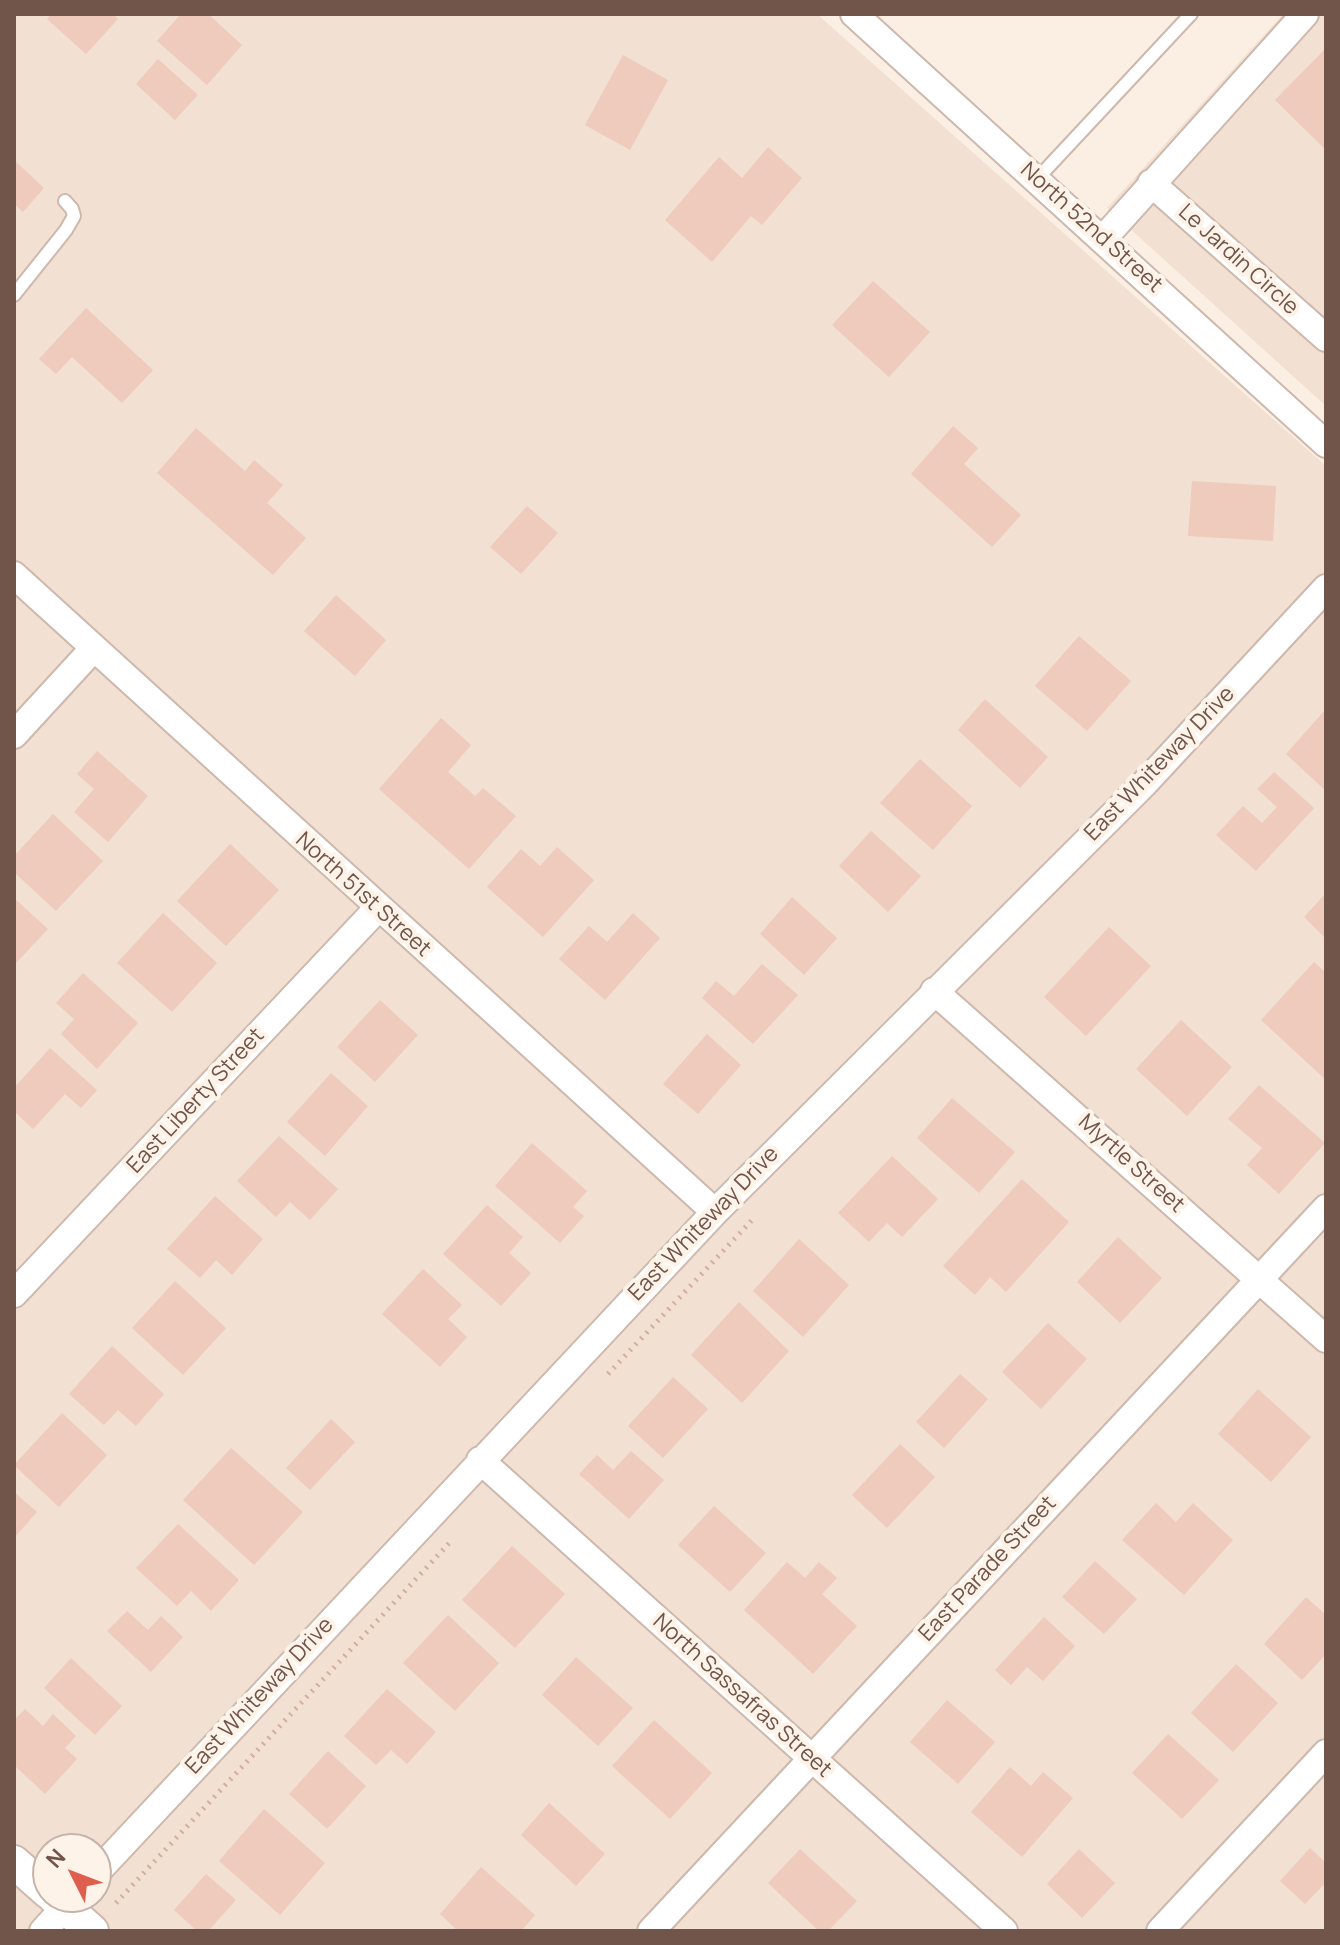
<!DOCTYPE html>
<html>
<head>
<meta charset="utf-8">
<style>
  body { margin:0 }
  #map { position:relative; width:1340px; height:1945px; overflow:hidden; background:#fbefe3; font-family:Manrope,sans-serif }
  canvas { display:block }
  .frame { position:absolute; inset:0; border:16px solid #71544a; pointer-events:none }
  .north { position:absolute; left:32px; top:1833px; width:80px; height:80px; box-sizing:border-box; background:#fef3e8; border:2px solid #c6b3a9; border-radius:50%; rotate:312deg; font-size:22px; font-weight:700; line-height:32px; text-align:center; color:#71544a }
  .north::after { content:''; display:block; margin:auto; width:28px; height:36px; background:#de5f4e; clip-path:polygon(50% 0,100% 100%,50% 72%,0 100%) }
</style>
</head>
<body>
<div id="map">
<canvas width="1340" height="1945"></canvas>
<div class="frame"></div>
<div class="north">N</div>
</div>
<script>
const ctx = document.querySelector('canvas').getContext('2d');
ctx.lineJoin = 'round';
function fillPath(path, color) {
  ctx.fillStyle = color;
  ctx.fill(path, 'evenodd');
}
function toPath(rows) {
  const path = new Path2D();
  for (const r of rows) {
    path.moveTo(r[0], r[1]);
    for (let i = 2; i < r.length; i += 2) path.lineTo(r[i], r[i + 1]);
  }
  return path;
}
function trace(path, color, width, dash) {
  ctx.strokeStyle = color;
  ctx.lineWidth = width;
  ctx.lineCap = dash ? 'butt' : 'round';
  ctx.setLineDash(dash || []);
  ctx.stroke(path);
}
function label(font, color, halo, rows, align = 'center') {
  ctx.font = font + ' Manrope,sans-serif';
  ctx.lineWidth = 8;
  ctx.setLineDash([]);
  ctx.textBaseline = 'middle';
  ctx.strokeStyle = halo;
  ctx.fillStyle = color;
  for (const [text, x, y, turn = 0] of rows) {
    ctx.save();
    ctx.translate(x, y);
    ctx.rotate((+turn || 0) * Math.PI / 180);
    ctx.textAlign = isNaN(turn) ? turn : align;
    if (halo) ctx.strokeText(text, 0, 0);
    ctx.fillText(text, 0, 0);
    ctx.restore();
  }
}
fillPath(toPath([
  [14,14,817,14,1326,466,1326,1931,14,1931],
  [48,1849,96,1849,96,1897,48,1897],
  [1283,14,1326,14,1326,406,1107,208]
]), '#f2e0d2');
fillPath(toPath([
  [51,14,112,14,118,19,86,54,47,19],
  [181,14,208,14,242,45,207,85,157,41],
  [1326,48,1326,150,1275,100],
  [623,55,668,80,630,150,585,125],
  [158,59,198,95,175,120,136,84],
  [768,147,802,178,762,225,751,216,712,262,665,220,719,157,742,178],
  [14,160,44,188,23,212,14,204],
  [873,281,930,332,889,377,832,325],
  [86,308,153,370,122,403,72,357,56,374,39,359],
  [953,426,978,448,964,464,1021,515,992,547,911,474],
  [196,428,245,471,254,460,283,485,267,503,306,538,273,575,157,473],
  [1192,481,1276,486,1273,541,1188,536],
  [527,506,558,533,521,574,490,547],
  [336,595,386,640,355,676,304,631],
  [1079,636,1131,681,1087,731,1035,686],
  [985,699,1048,757,1020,788,958,730],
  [1326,709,1326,791,1286,754],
  [441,718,471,745,448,772,475,796,483,788,516,816,469,869,379,789],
  [97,751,148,796,108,842,74,812,94,789,77,774],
  [920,759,972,806,933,850,880,803],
  [1274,772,1314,808,1256,871,1216,835,1243,806,1262,823,1277,807,1257,789],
  [53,814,103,861,56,911,14,872,14,856],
  [871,831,921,876,888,912,839,866],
  [230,844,279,890,226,946,177,901],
  [557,847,594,880,543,937,487,887,521,849,540,866],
  [1326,893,1326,939,1304,917],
  [792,897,837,938,804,975,760,934],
  [14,898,48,929,16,963,14,961],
  [163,913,217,963,172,1012,117,963],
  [633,913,660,938,605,1000,559,959,589,926,607,942],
  [1109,927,1151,966,1086,1036,1044,997],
  [1314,962,1326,973,1326,1080,1261,1020],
  [762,964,798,995,753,1044,702,998,716,981,734,996],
  [83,973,138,1023,97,1069,61,1034,74,1019,56,1003],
  [380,1000,418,1035,375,1082,337,1047],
  [1181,1020,1232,1067,1187,1116,1136,1069],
  [707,1034,741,1065,698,1114,663,1084],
  [50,1048,97,1090,81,1108,65,1094,33,1129,14,1111,14,1088],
  [331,1073,368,1106,325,1156,287,1122],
  [1259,1085,1325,1143,1279,1194,1247,1165,1262,1148,1228,1119],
  [952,1098,1015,1152,979,1193,917,1138],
  [279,1136,338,1189,310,1220,290,1202,276,1217,237,1181],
  [532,1143,587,1191,573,1207,584,1216,560,1243,495,1186],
  [892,1156,938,1199,902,1237,887,1223,869,1242,838,1213],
  [1022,1179,1069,1222,1006,1292,990,1277,975,1295,943,1266],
  [215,1196,263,1239,232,1275,216,1260,200,1278,167,1249],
  [487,1205,523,1237,509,1253,531,1273,501,1306,443,1254],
  [1118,1237,1162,1278,1120,1323,1077,1282],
  [799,1239,849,1285,803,1337,753,1291],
  [423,1269,462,1305,448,1319,467,1337,440,1367,382,1314],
  [175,1281,226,1328,183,1375,132,1328],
  [739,1302,789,1351,742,1403,691,1355],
  [1048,1323,1087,1359,1041,1409,1002,1372],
  [112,1346,164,1394,136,1426,118,1410,104,1425,69,1394],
  [960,1374,988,1399,944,1448,916,1422],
  [673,1377,708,1409,663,1458,628,1426],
  [1258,1389,1311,1437,1271,1482,1218,1434],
  [62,1413,107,1455,59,1507,14,1465],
  [331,1419,355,1442,310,1490,286,1468],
  [900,1444,935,1477,887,1528,852,1495],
  [231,1448,303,1512,254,1565,183,1500],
  [631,1451,664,1480,629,1519,579,1474,597,1455,613,1470],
  [14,1492,37,1512,14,1538],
  [1156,1503,1176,1522,1193,1503,1233,1540,1184,1595,1122,1540],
  [714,1506,766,1553,730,1592,678,1545],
  [178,1524,239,1580,211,1611,191,1591,177,1606,136,1568],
  [512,1546,565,1594,515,1648,462,1600],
  [1095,1561,1137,1599,1104,1634,1062,1597],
  [787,1562,805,1578,819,1562,837,1578,822,1594,857,1626,813,1674,744,1610],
  [1306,1597,1326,1615,1326,1654,1302,1680,1264,1644],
  [127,1611,148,1630,161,1616,183,1637,151,1672,107,1631],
  [448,1615,499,1663,455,1711,403,1663],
  [1044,1617,1075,1646,1043,1681,1027,1667,1011,1685,995,1670],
  [576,1657,633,1708,598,1746,542,1695],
  [71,1658,122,1706,95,1735,44,1688],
  [1236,1664,1278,1703,1233,1752,1191,1713],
  [387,1689,436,1732,407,1764,391,1750,376,1765,344,1736],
  [947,1700,995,1742,958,1784,910,1742],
  [25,1709,43,1726,53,1714,76,1736,65,1748,77,1759,45,1794,14,1765,14,1720],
  [654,1720,712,1773,670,1819,612,1766],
  [1168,1734,1219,1780,1182,1819,1132,1773],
  [328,1751,366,1786,327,1829,289,1794],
  [1010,1767,1031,1786,1043,1772,1073,1798,1022,1857,971,1812],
  [549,1803,605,1854,576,1886,521,1835],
  [264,1809,325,1863,280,1915,219,1861],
  [1310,1848,1326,1863,1326,1882,1305,1904,1280,1881],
  [800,1849,857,1901,828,1931,819,1931,768,1883],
  [1079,1849,1115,1883,1082,1918,1047,1884],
  [481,1867,535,1915,521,1931,458,1931,440,1914],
  [206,1874,236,1900,208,1931,197,1931,174,1910]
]), '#eecbbc');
const service = toPath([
  [1037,179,1191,14],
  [14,295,66,230,74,216,72,209,65,201]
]);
const minor = toPath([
  [854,14,1326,444],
  [1151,183,1326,338],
  [1103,239,1305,14],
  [14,575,715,1212],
  [14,735,94,648],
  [934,991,1326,1339],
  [14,1294,378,908],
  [480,1460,1004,1931],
  [96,1873,715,1212,1144,784,1326,588],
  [43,1931,74,1897],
  [651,1931,1326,1208],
  [1160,1931,1326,1753]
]);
const tertiary = toPath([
  [14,1862,48,1892],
  [54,1897,92,1931]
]);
trace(service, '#cdb8ad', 16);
trace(minor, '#cdb8ad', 30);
trace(tertiary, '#cdb8ad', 36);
trace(toPath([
  [608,1374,754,1218],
  [116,1903,453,1539]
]), '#d3ae9f', 5, [2, 6]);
trace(service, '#fff', 12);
trace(minor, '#fff', 26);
trace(tertiary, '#fff', 32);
label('22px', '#71544a', '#fef3e8', [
  ["North 52nd Street",1091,228,42],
  ["Le Jardin Circle",1238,260,42],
  ["East Whiteway Drive",1160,764,-46],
  ["North 51st Street",363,895,42],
  ["East Liberty Street",196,1101,-47],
  ["Myrtle Street",1131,1164,42],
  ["East Whiteway Drive",704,1224,-46],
  ["East Parade Street",988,1569,-47],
  ["East Whiteway Drive",260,1696,-47],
  ["North Sassafras Street",742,1696,42]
]);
</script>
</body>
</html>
